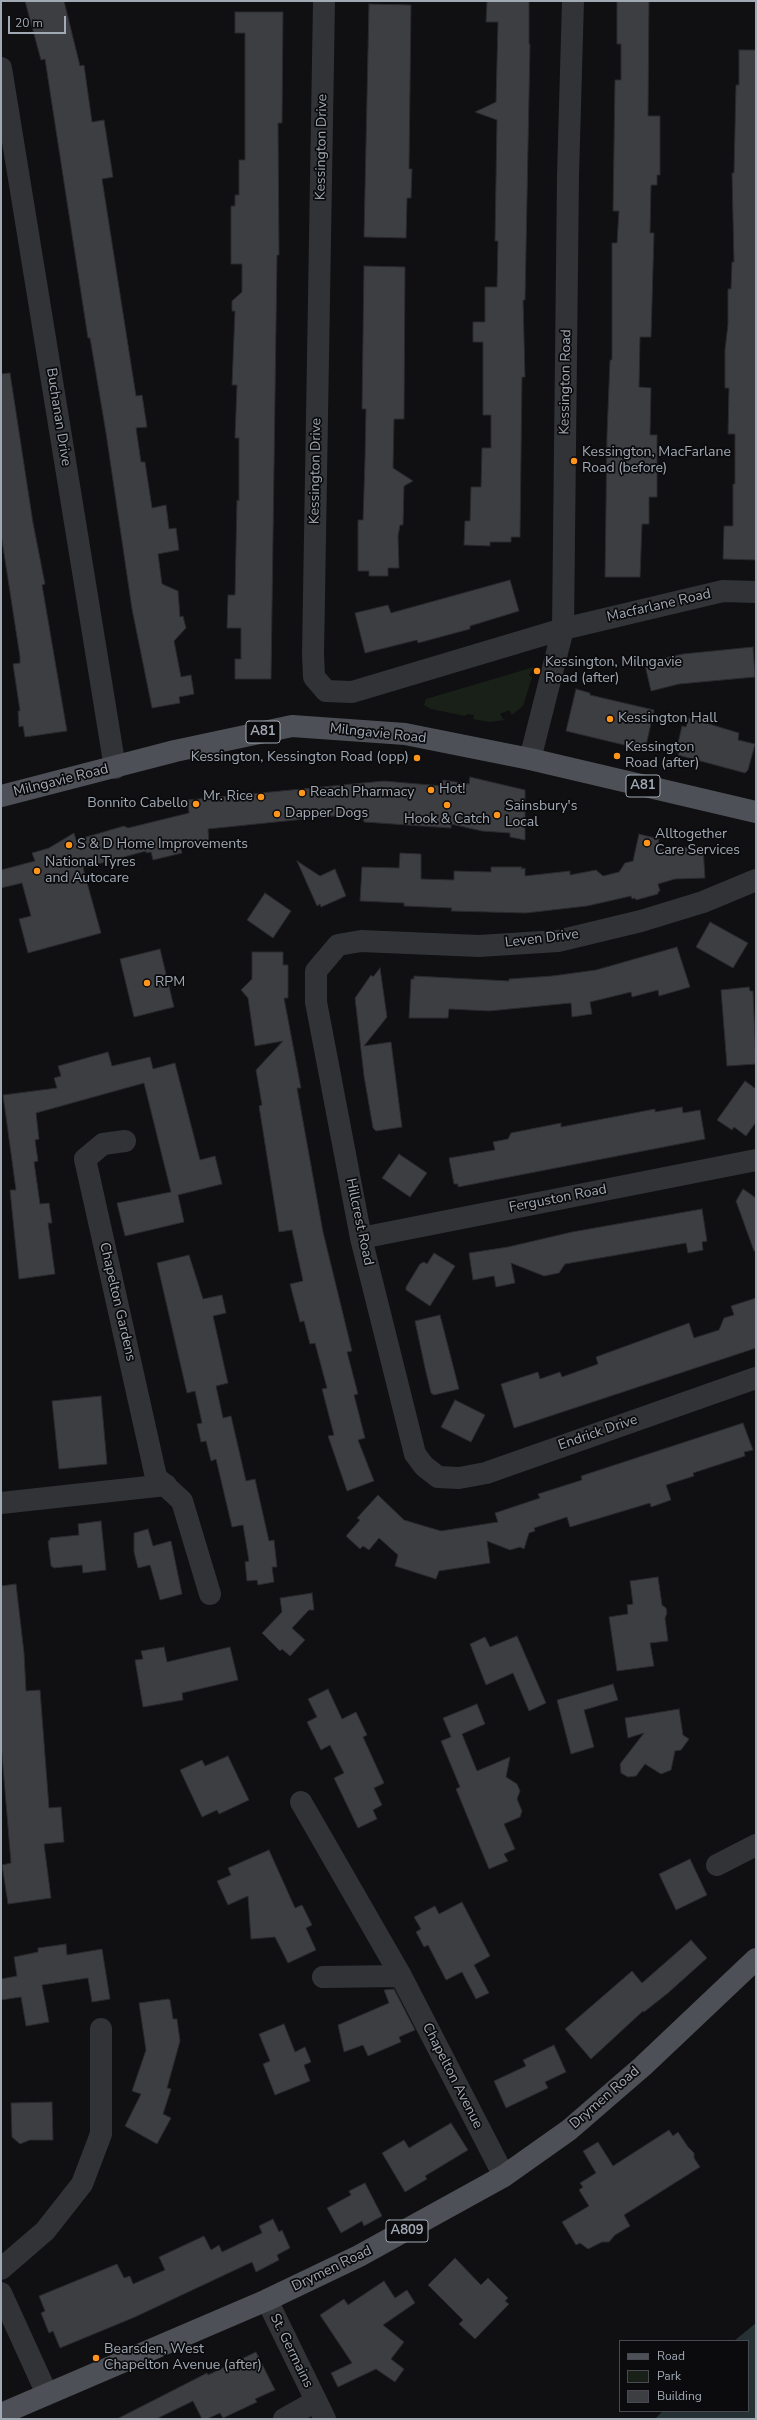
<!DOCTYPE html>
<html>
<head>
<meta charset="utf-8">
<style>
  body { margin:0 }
  #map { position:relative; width:757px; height:2420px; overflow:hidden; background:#101012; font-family:"Nunito Sans",sans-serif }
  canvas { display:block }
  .frame { position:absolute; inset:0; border:2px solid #a0a9b4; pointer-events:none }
  .legend { position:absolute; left:619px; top:2340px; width:130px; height:72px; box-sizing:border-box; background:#0b0b0d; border:1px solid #474a50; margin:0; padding:5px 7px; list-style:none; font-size:12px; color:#a0a9b4 }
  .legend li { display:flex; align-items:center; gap:8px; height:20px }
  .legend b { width:20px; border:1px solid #474a50 }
  .scale { position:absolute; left:8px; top:16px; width:58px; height:18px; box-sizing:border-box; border:2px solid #a0a9b4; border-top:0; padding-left:5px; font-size:12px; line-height:14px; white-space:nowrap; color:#a0a9b4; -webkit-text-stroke:3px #0b0b0d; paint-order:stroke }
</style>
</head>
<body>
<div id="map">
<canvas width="757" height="2420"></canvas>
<div class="frame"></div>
<ul class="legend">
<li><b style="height:5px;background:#4d5056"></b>Road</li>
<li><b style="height:11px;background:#182018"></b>Park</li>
<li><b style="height:11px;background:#3c3e42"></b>Building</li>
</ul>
<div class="scale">20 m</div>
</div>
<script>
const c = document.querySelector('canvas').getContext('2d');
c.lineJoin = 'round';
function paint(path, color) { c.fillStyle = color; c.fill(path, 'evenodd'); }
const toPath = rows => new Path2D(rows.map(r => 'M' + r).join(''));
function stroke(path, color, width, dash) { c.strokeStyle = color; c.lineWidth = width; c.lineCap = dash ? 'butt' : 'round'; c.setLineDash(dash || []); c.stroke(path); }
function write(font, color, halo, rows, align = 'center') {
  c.font = font + ' "Nunito Sans",sans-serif'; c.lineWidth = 3.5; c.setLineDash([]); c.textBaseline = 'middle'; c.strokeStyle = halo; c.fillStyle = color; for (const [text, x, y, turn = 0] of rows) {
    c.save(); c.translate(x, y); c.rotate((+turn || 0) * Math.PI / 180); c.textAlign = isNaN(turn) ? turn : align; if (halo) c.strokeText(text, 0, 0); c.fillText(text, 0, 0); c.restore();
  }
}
paint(toPath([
  [534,667,534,671,531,671,529,676,532,677,523,706,512,715,509,710,500,714,504,720,490,722,473,719,474,715,467,714,465,716,431,709,424,705,426,699]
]), '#182018');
paint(toPath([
  [756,2323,756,2419,655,2419,663,2411,748,2411,748,2341,734,2341]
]), '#263136');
const building = toPath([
  [25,1,64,1,80,66,84,65,92,122,104,120,113,177,102,179,136,396,142,395,147,427,136,428,141,462,145,462,152,508,166,505,169,529,176,528,179,550,158,554,162,584,178,591,180,617,183,616,186,628,174,641,181,677,191,675,194,694,179,697,180,703,152,708,132,609,106,433,90,338,88,338,45,59,41,60,25,1],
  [487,1,529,1,529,44,530,44,525,300,523,300,525,377,522,377,520,537,511,537,511,542,490,542,490,546,464,545,465,521,470,521,471,487,481,487,482,448,491,448,491,415,483,415,483,342,473,342,473,322,485,322,485,287,497,287,498,241,495,241,497,120,475,112,496,102,498,22,486,22,487,1],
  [617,1,649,1,648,116,660,116,660,175,657,175,657,185,651,185,650,233,654,233,651,337,640,337,639,387,651,388,650,435,657,435,657,497,649,497,649,524,642,524,640,577,605,577,607,435,610,360,612,360,612,243,617,243,619,211,613,211,615,80,621,80,621,44,617,44,617,1],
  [369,4,411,5,409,169,412,169,411,198,407,198,406,238,364,237,369,4],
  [235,12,283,12,282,123,278,123,279,255,277,255,271,679,235,679,235,659,241,659,241,628,227,628,228,595,235,595,237,500,239,501,239,438,235,438,237,385,232,385,235,311,232,311,232,301,242,292,242,264,231,264,231,206,235,206,235,195,239,195,239,160,245,160,245,33,235,33,235,12],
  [739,50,756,50,756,560,723,559,724,526,733,526,733,484,735,484,735,434,728,434,729,388,725,388,725,350,728,324,728,289,731,289,732,262,734,262,732,173,734,173,736,85,739,85,739,50],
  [364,266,405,267,404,419,394,419,393,468,413,481,404,486,403,525,400,525,398,536,399,568,388,568,388,576,369,576,369,571,358,571,358,520,363,520,365,460,366,409,362,409,364,266],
  [10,373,33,523,45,584,42,585,67,731,25,737,23,726,19,727,18,711,20,711,13,664,20,663,20,657,1,534,1,374,10,373],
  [510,580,519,611,470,626,470,629,418,643,417,640,365,653,355,613,388,605,391,613,510,580],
  [753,647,755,677,679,684,651,691,645,665,646,662,683,654,753,647],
  [576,689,590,693,590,695,654,710,645,750,566,731,576,689],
  [689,718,739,733,738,740,755,744,748,770,745,773,678,755,679,753,676,752,682,726,686,727,689,718],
  [470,777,525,790,525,840,510,837,510,833,482,831,451,824,451,828,364,822,363,813,208,829,209,843,180,846,182,853,153,860,151,852,146,853,146,851,83,868,101,933,28,953,19,919,31,916,22,883,1,888,1,870,35,861,32,853,49,848,74,833,76,840,124,826,128,828,189,813,188,800,384,781,442,786,443,780,469,784,470,777],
  [639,834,659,839,657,850,703,846,705,878,675,879,658,884,660,891,658,892,658,894,636,900,635,898,632,899,631,896,587,906,526,913,451,911,452,908,404,906,404,903,360,901,362,867,399,868,400,853,421,854,421,879,454,880,454,871,491,872,491,867,522,867,521,869,525,868,525,876,570,871,570,875,596,870,603,876,619,872,625,863,633,861,639,834],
  [297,861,320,876,335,869,346,896,321,907,320,904,317,906,297,861],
  [265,893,291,911,273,938,247,920,265,893],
  [710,922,748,943,733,968,696,947,710,922],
  [677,947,690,987,659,996,658,990,632,997,631,992,590,1002,592,1014,572,1017,571,1003,489,1011,449,1009,448,1018,409,1018,411,979,414,979,414,976,509,981,509,979,552,976,596,970,677,947],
  [160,949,174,1007,134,1017,120,959,160,949],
  [252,952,283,952,283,965,288,965,288,998,284,998,301,1088,297,1088,323,1232,352,1351,347,1352,358,1394,354,1395,365,1438,358,1440,374,1481,347,1491,328,1436,334,1435,322,1389,327,1388,315,1343,310,1344,304,1321,300,1322,290,1284,303,1281,292,1230,279,1232,259,1106,262,1105,256,1070,283,1041,255,1046,248,998,241,990,252,979,252,952],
  [380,968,387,1017,364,1046,391,1042,402,1127,376,1131,373,1128,364,1076,355,998,371,975,373,977,380,968],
  [749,987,750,991,753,991,756,1064,727,1066,721,990,749,987],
  [108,1052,112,1066,150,1057,153,1069,175,1063,200,1160,215,1156,222,1184,178,1195,184,1222,125,1236,117,1203,171,1192,144,1083,36,1113,39,1139,35,1140,38,1161,34,1162,40,1204,49,1203,52,1223,48,1223,55,1274,19,1279,10,1190,16,1190,3,1095,57,1088,54,1078,61,1076,58,1066,108,1052],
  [745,1081,756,1089,756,1122,746,1136,734,1127,732,1130,717,1120,745,1081],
  [682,1107,683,1113,700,1110,705,1139,458,1187,458,1184,454,1184,449,1158,495,1150,493,1142,508,1139,511,1133,561,1123,561,1127,655,1109,655,1112,682,1107],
  [399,1154,427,1173,410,1197,382,1178,399,1154],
  [743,1189,756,1198,756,1251,754,1251,736,1201,743,1189],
  [702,1209,707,1241,702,1242,703,1250,688,1253,686,1243,565,1264,559,1273,544,1276,511,1263,515,1283,496,1287,494,1276,473,1280,469,1253,508,1247,572,1232,702,1209],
  [434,1253,455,1266,430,1306,406,1290,406,1287,420,1264,424,1262,427,1264,434,1253],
  [189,1255,203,1299,222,1295,226,1313,213,1316,228,1383,216,1386,223,1418,231,1416,246,1481,255,1479,269,1541,274,1540,277,1567,272,1567,274,1582,258,1585,257,1580,247,1581,245,1562,249,1561,243,1525,232,1527,216,1459,211,1461,206,1441,201,1442,197,1424,202,1423,195,1391,187,1393,157,1263,189,1255],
  [756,1298,756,1348,514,1428,501,1384,538,1372,540,1379,560,1372,562,1377,598,1364,596,1357,689,1323,694,1338,719,1330,724,1318,734,1315,731,1306,756,1298],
  [440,1315,459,1389,434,1395,431,1393,425,1368,415,1321,440,1315],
  [101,1396,107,1464,59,1469,52,1401,101,1396],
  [455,1400,485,1415,471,1442,441,1427,455,1400],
  [743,1423,753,1450,744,1452,745,1456,693,1473,694,1476,666,1485,671,1500,651,1507,650,1503,570,1527,567,1517,534,1528,535,1531,529,1533,524,1549,520,1547,510,1550,487,1541,490,1563,439,1571,436,1579,395,1566,398,1555,379,1538,369,1550,363,1546,360,1549,346,1536,360,1520,357,1518,378,1495,404,1520,441,1531,498,1522,495,1513,540,1498,538,1494,582,1480,581,1476,743,1423],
  [101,1521,106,1570,83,1573,82,1565,54,1568,51,1566,48,1541,50,1540,50,1538,79,1535,78,1524,101,1521],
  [148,1529,153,1546,171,1541,182,1594,160,1600,150,1565,138,1568,134,1552,134,1533,148,1529],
  [658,1577,662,1605,666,1608,667,1613,665,1618,668,1641,650,1643,654,1666,617,1671,609,1617,628,1614,627,1605,633,1604,630,1581,658,1577],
  [16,1584,24,1653,26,1691,40,1690,49,1808,61,1807,64,1842,44,1844,51,1898,8,1904,2,1865,11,1863,1,1743,1,1586,16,1584],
  [312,1593,314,1610,309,1610,292,1628,305,1640,290,1656,282,1649,280,1651,262,1633,282,1612,280,1598,312,1593],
  [517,1636,546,1703,529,1711,513,1673,486,1685,470,1644,485,1637,490,1647,517,1636],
  [164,1647,167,1662,230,1647,238,1680,182,1693,183,1700,143,1707,135,1660,143,1659,141,1651,164,1647],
  [613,1684,618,1700,584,1710,594,1747,571,1754,557,1700,613,1684],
  [328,1689,342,1719,356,1712,367,1735,363,1737,384,1783,374,1788,382,1805,373,1810,377,1819,358,1828,334,1778,344,1773,330,1745,321,1750,307,1722,317,1717,308,1699,328,1689],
  [477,1704,485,1724,462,1734,477,1771,510,1757,506,1777,517,1784,520,1791,517,1799,522,1811,520,1817,504,1824,515,1849,504,1854,508,1861,489,1869,456,1789,460,1787,441,1741,451,1737,443,1718,477,1704],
  [679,1709,683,1735,689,1739,681,1750,675,1751,671,1770,661,1774,645,1764,636,1776,628,1777,621,1773,620,1764,644,1733,628,1738,625,1718,679,1709],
  [228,1756,249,1800,219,1814,217,1810,202,1817,180,1770,202,1760,205,1766,228,1756],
  [269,1850,295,1908,302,1905,312,1925,306,1928,316,1950,288,1963,275,1937,251,1939,248,1896,228,1905,217,1881,231,1875,228,1868,269,1850],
  [690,1859,707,1895,676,1910,659,1874,690,1859],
  [462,1902,490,1956,474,1965,489,1993,476,1999,462,1972,446,1980,428,1945,424,1947,416,1932,421,1929,414,1917,435,1906,439,1914,462,1902],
  [691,1940,707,1958,668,1993,644,2012,643,2011,591,2059,565,2029,632,1971,642,1983,691,1940],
  [66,1944,67,1955,102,1949,110,1999,92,2002,88,1978,42,1985,49,2022,26,2026,21,1997,1,2000,1,1979,17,1976,14,1957,38,1952,38,1948,66,1944],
  [394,1989,415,2030,399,2037,401,2042,368,2056,363,2045,344,2052,338,2025,389,2003,384,1990,394,1989],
  [168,1999,170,2000,173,2019,177,2019,180,2041,167,2088,171,2089,163,2114,171,2118,157,2144,125,2126,141,2094,132,2091,146,2050,139,2003,168,1999],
  [284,2024,295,2052,305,2047,311,2062,304,2065,310,2081,275,2095,263,2064,270,2061,259,2034,284,2024],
  [554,2045,566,2072,545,2082,548,2088,506,2108,494,2081,526,2066,523,2060,554,2045],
  [52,2102,53,2140,30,2140,20,2144,12,2137,11,2103,52,2102],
  [451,2123,468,2150,425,2176,427,2179,405,2192,382,2153,404,2140,409,2148,451,2123],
  [669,2130,673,2136,678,2132,688,2147,694,2153,694,2158,700,2167,624,2215,630,2226,615,2235,609,2242,602,2242,588,2249,580,2243,576,2245,562,2222,589,2206,579,2190,583,2187,580,2183,596,2173,583,2151,598,2142,613,2166,669,2130],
  [365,2183,382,2216,364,2226,362,2221,341,2233,327,2208,351,2195,349,2191,365,2183],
  [273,2219,279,2232,282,2230,290,2248,277,2255,279,2260,256,2272,252,2262,135,2317,60,2348,53,2331,49,2333,41,2313,45,2311,39,2296,117,2264,124,2278,130,2276,133,2284,165,2270,159,2257,204,2236,211,2250,219,2245,222,2252,262,2233,259,2226,273,2219],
  [455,2258,481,2285,488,2278,508,2298,505,2301,509,2304,475,2339,459,2324,463,2320,428,2285,455,2258],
  [384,2281,395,2298,407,2290,415,2303,383,2325,404,2342,391,2359,404,2369,395,2382,376,2369,338,2387,331,2373,352,2363,320,2315,344,2299,348,2305,384,2281],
  [256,2352,275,2390,255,2399,257,2402,223,2418,220,2413,207,2419,202,2419,193,2401,156,2419,117,2419,207,2373,208,2375,256,2352]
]);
paint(building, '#3c3e42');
stroke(building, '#2a2a2e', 1);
stroke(toPath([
  [324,1,313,654,314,677,326,691,352,692,563,629,723,591,756,592],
  [1,68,115,768],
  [530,759,563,629,568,176,573,1],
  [756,880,703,902,641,921,558,941,479,946,361,941,338,945,316,971,316,1002,361,1238,415,1454,424,1466,438,1477,459,1478,486,1473,756,1378],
  [125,1141,103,1144,85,1159,156,1477,182,1501,210,1594],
  [361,1238,756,1160],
  [1,1503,166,1485],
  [301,1802,401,1976,504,2176],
  [717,1865,756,1845],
  [323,1977,401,1976],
  [1,2269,45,2231,82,2184,101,2134,101,2029],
  [1,2293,47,2394],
  [267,2300,325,2419],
  [284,2419,316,2401]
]), '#313337', 22);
stroke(toPath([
  [1,796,175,751,292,726,405,734,530,759,756,812],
  [1,2414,267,2300,359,2256,504,2176,569,2130,643,2066,756,1959]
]), '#4d5056', 22);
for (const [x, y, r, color] of [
  [574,461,4,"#ff951b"],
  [537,671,4,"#ff951b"],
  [610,719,4,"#ff951b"],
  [617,756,4,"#ff951b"],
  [417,758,4,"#ff951b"],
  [431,790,4,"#ff951b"],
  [302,793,4,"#ff951b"],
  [261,797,4,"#ff951b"],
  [196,804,4,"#ff951b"],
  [447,805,4,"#ff951b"],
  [277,814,4,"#ff951b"],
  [497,815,4,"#ff951b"],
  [647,843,4,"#ff951b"],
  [69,845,4,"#ff951b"],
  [37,871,4,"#ff951b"],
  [147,983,4,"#ff951b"],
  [96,2358,4,"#ff951b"]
]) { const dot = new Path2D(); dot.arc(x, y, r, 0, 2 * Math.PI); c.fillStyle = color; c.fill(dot); stroke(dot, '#0b0b0d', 1.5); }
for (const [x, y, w] of [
  [263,732,34],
  [643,786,34],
  [407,2231,42]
]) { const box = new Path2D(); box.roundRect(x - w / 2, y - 11, w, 22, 3); c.fillStyle = '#0b0b0d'; c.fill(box); stroke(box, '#a0a9b4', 1); }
write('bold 13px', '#a0a9b4', null, [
  ["A81",263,732],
  ["A81",643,786],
  ["A809",407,2231]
]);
write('14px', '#a0a9b4', '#0b0b0d', [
  ["Kessington Drive",322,147,-89],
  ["Kessington Road",566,382,-89],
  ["Buchanan Drive",58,417,81],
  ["Kessington Drive",316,471,-89],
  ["Macfarlane Road",659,606,-13],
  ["Milngavie Road",378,734,6],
  ["Milngavie Road",61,781,-14],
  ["Leven Drive",542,939,-7],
  ["Ferguston Road",558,1199,-11],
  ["Hillcrest Road",359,1222,78],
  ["Chapelton Gardens",117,1302,77],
  ["Endrick Drive",598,1433,-19],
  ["Chapelton Avenue",452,2076,63],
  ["Drymen Road",605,2098,-41],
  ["Drymen Road",332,2269,-26],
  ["St. Germains",291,2351,64]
]);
write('14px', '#a0a9b4', '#0b0b0d', [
  ["Kessington, MacFarlane",582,453],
  ["Road (before)",582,469],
  ["Kessington, Milngavie",545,663],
  ["Road (after)",545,679],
  ["Kessington Hall",618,719],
  ["Kessington",625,748],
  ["Road (after)",625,764],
  ["Kessington, Kessington Road (opp)",409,758,"right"],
  ["Hot!",439,790],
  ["Reach Pharmacy",310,793],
  ["Mr. Rice",253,797,"right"],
  ["Bonnito Cabello",188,804,"right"],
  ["Sainsbury's",505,807],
  ["Local",505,823],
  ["Dapper Dogs",285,814],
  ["Hook & Catch",447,820,"center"],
  ["Alltogether",655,835],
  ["Care Services",655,851],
  ["S & D Home Improvements",77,845],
  ["National Tyres",45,863],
  ["and Autocare",45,879],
  ["RPM",155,983],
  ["Bearsden, West",104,2350],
  ["Chapelton Avenue (after)",104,2366]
], 'left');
</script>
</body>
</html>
